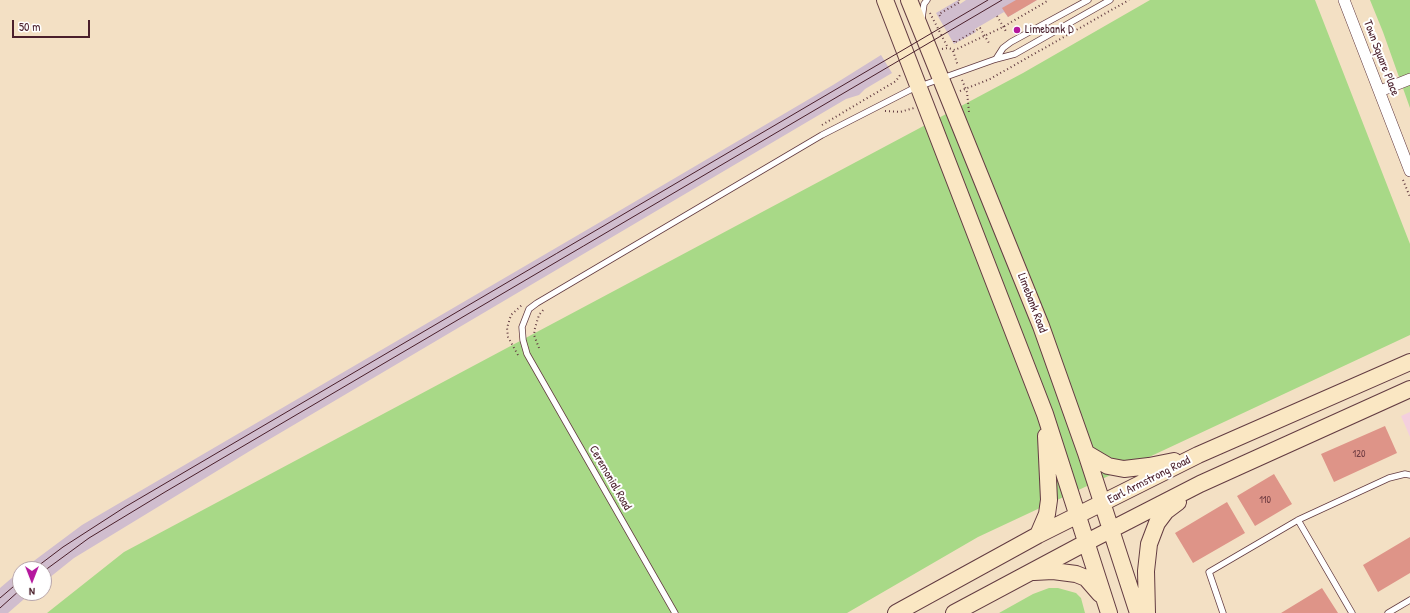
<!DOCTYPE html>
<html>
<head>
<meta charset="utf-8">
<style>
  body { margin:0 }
  #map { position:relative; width:1410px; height:613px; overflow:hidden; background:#f3e0c4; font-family:"Patrick Hand",sans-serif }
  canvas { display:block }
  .north { position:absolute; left:12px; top:561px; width:40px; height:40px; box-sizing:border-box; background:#fff; border:1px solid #b7a5aa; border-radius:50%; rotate:180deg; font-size:11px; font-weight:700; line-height:16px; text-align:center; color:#4a1f2b }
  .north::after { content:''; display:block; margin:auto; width:14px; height:18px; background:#b5179e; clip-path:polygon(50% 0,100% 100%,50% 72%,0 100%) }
  .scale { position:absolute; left:12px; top:20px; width:78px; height:18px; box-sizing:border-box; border:2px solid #4a1f2b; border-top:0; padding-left:5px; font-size:12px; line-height:14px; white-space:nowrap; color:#4a1f2b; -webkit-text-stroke:3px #fff; paint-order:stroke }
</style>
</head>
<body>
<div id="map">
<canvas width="1410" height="613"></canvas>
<div class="north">N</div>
<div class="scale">50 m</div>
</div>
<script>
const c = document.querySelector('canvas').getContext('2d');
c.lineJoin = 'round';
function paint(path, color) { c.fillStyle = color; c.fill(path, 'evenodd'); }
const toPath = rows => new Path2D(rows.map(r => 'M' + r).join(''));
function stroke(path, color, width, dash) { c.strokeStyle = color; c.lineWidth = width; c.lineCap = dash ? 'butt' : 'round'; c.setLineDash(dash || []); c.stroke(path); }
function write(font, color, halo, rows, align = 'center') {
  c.font = font + ' "Patrick Hand",sans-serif'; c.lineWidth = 4; c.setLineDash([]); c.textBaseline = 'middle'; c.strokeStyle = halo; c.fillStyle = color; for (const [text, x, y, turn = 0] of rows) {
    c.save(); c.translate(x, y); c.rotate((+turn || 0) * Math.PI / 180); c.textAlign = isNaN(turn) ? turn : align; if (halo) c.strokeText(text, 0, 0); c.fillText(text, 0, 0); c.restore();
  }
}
paint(toPath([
  [1410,412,1410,437,1401,416]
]), '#f4cfde');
paint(toPath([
  [958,0,960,4,966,0,1037,0,1008,17,1004,12,975,29,976,32,954,44,936,13],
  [881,55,892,73,865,89,859,95,846,99,258,446,74,558,44,582,44,569,23,569,82,525,602,221,833,85],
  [20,571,20,593,31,593,8,613,0,613,0,588]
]), '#d0bdce');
paint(toPath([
  [1150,0,1315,0,1410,244,1410,335,978,537,847,613,47,613,124,552,1023,73],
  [1370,0,1410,0,1410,108,1383,32],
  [1049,588,1058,588,1076,593,1081,598,1085,613,999,613,1033,594]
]), '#a8d987');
paint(toPath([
  [1016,0,1037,0,1008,17,1002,8],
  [1385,426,1397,453,1334,482,1321,454],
  [1274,474,1292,504,1255,526,1237,496],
  [1227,502,1245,533,1193,563,1175,533],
  [1410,537,1410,573,1378,592,1363,565],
  [1322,588,1338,613,1281,613]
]), '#de9488');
const service = toPath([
  [922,18,924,4,927,0],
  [996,59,1003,48,1011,42,1088,0],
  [675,613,527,354,523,340,522,327,529,309,537,303,822,135,912,89,996,59,1015,54,1110,0],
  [1223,613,1209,572,1298,520],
  [1352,613,1298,520,1389,478,1405,474,1410,475],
  [1388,613,1410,600]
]);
const minor = toPath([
  [1344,0,1410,171],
  [1380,91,1410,79]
]);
const secondary = toPath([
  [885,0,1045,414,1109,613],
  [909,0,1041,326,1086,453,1138,613],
  [1086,453,1108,466,1124,469,1149,466,1174,461],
  [1038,535,1047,514,1049,500,1046,436],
  [1034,572,1053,571,1076,574,1086,578,1100,594],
  [896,613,1038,535,1198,455,1410,362],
  [954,613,1087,542,1200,484,1410,389],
  [1147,613,1146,571,1149,544,1157,523,1166,511,1178,502]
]);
stroke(service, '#633c42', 7);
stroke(minor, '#633c42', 12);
stroke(secondary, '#633c42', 18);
stroke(toPath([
  [930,13,948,48],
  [940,16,939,14,960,2,959,0],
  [997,16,1007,33],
  [954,41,954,43,980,28,989,43],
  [942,49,948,48,955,50,1003,27,1049,0],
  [953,51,958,66],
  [962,80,967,92,969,112],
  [960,91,990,79,1129,0],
  [885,111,900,112,914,108],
  [822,125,896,81,900,75],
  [1403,180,1410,197],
  [539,348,534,335,535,328,539,315,544,309],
  [518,355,508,337,507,328,511,315,523,304]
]), '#633c42', 2, [1, 3]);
stroke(service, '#fff', 5.5);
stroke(minor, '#fff', 11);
stroke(secondary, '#fae7c3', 16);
stroke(toPath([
  [34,569,63,547,125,507,988,0],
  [44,571,89,538,165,492,1002,0],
  [0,598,20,581],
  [0,608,20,590]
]), '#4a1f2b', 1);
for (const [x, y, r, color] of [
  [1017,30,4,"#b5179e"]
]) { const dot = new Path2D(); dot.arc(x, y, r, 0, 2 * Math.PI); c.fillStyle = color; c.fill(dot); stroke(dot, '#fff', 1.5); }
write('10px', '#6f3c42', null, [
  ["120",1359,454],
  ["110",1265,500]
]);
write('12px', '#4a1f2b', '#fff', [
  ["Limebank D",1025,30]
], 'left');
write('12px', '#4a1f2b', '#fff', [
  ["Town Square Place",1381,58,69],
  ["Limebank Road",1032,303,69],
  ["Ceremonial Road",610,478,60],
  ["Earl Armstrong Road",1149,480,-27]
]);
</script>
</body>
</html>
